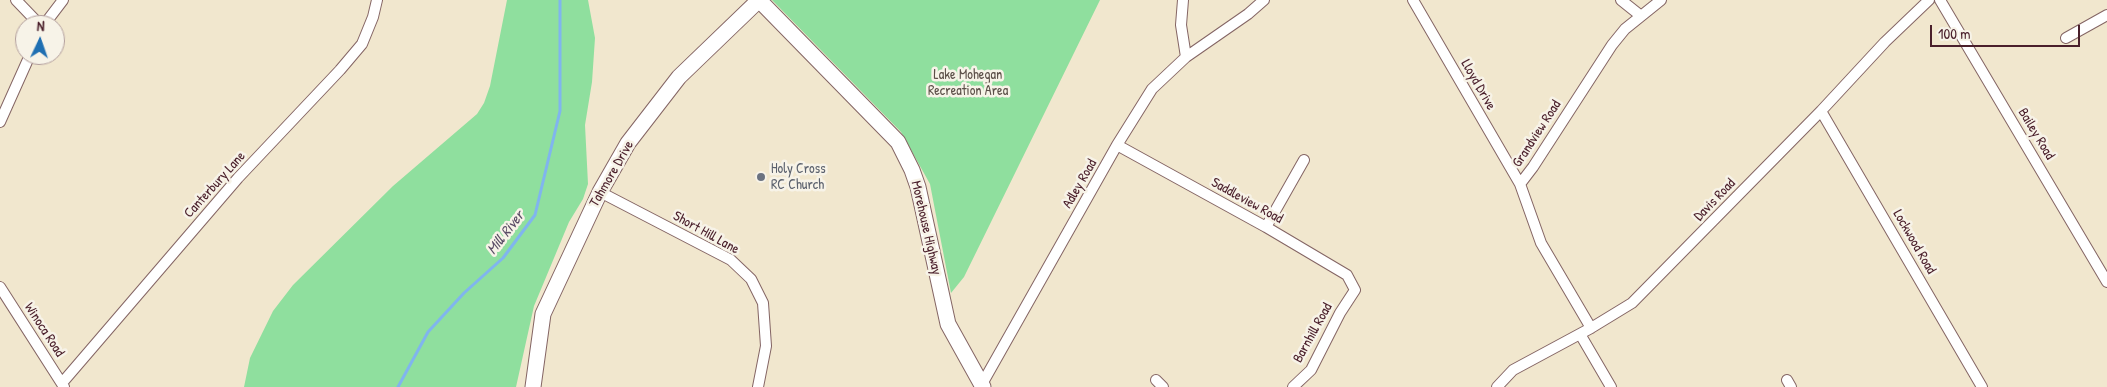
<!DOCTYPE html>
<html>
<head>
<meta charset="utf-8">
<style>
  body { margin:0 }
  #map { position:relative; width:2107px; height:387px; overflow:hidden; background:#f1e7ce; font-family:"Patrick Hand",sans-serif }
  canvas { display:block }
  .north { position:absolute; left:15px; top:15px; width:50px; height:50px; box-sizing:border-box; background:#f7f3e8; border:1px solid #b29e9c; border-radius:50%; rotate:3deg; font-size:14px; font-weight:700; line-height:20px; text-align:center; color:#4a1f2b }
  .north::after { content:''; display:block; margin:auto; width:18px; height:22px; background:#1f6fb2; clip-path:polygon(50% 0,100% 100%,50% 72%,0 100%) }
  .scale { position:absolute; left:1930px; top:25px; width:150px; height:22px; box-sizing:border-box; border:2px solid #4a1f2b; border-top:0; padding-left:6px; font-size:15px; line-height:18px; white-space:nowrap; color:#4a1f2b; -webkit-text-stroke:4px #f7f3e8; paint-order:stroke }
</style>
</head>
<body>
<div id="map">
<canvas width="2107" height="387"></canvas>
<div class="north">N</div>
<div class="scale">100 m</div>
</div>
<script>
const c = document.querySelector('canvas').getContext('2d');
c.lineJoin = 'round';
function paint(path, color) { c.fillStyle = color; c.fill(path, 'evenodd'); }
const toPath = rows => new Path2D(rows.map(r => 'M' + r).join(''));
function stroke(path, color, width, dash) { c.strokeStyle = color; c.lineWidth = width; c.lineCap = dash ? 'butt' : 'round'; c.setLineDash(dash || []); c.stroke(path); }
function write(font, color, halo, rows, align = 'center') {
  c.font = font + ' "Patrick Hand",sans-serif'; c.lineWidth = 5; c.setLineDash([]); c.textBaseline = 'middle'; c.strokeStyle = halo; c.fillStyle = color; for (const [text, x, y, turn = 0] of rows) {
    c.save(); c.translate(x, y); c.rotate((+turn || 0) * Math.PI / 180); c.textAlign = isNaN(turn) ? turn : align; if (halo) c.strokeText(text, 0, 0); c.fillText(text, 0, 0); c.restore();
  }
}
paint(toPath([
  [507,0,588,0,595,38,592,82,585,125,588,184,583,199,569,222,534,306,516,387,244,387,250,358,273,311,293,285,393,186,477,114,484,103,490,86],
  [772,0,1100,0,964,277,951,293,930,184,901,132]
]), '#8fdf9e');
stroke(toPath([
  [398,387,428,332,464,293,503,258,535,215,560,111,560,0]
]), '#80b5ee', 3);
const street = toPath([
  [16,0,40,25],
  [1413,0,1520,184,1541,243,1591,328],
  [1621,0,1641,16],
  [1940,0,2107,282],
  [44,25,63,0],
  [2066,38,2107,15],
  [1186,57,1248,14,1264,0],
  [1821,111,1982,387],
  [0,122,30,55],
  [1117,145,1266,227,1347,275,1355,290,1340,313,1311,370,1293,387],
  [1520,184,1533,167,1612,45,1625,29,1661,0],
  [600,192,731,260,751,279,763,303,766,346,758,387],
  [1266,227,1304,160],
  [0,287,64,387],
  [1580,334,1611,387],
  [1156,380,1163,387],
  [1787,380,1791,387],
  [62,383,238,178,340,70,362,44,373,17,377,0],
  [982,384,1117,145,1152,89,1186,57,1181,25,1183,0],
  [1497,387,1513,370,1591,328,1632,303,1821,111,1885,42,1929,0]
]);
const secondary = toPath([
  [759,0,898,142,912,170,918,187,948,324,983,387],
  [533,387,543,314,600,192,628,143,679,77,759,0]
]);
stroke(street, '#846564', 12);
stroke(secondary, '#846564', 17);
stroke(street, '#fff', 10);
stroke(secondary, '#fff', 15);
for (const [x, y, r, color] of [
  [761,177,5,"#6b7280"]
]) { const dot = new Path2D(); dot.arc(x, y, r, 0, 2 * Math.PI); c.fillStyle = color; c.fill(dot); stroke(dot, '#f7f3e8', 2); }
write('14px', '#5b4f48', '#f7f3e8', [
  ["Lake Mohegan",968,75],
  ["Recreation Area",968,91]
]);
write('14px', '#4a1f2b', '#f7f3e8', [
  ["Lloyd Drive",1478,85,60],
  ["Grandview Road",1537,134,-57],
  ["Bailey Road",2036,134,59],
  ["Tahmore Drive",612,174,-60],
  ["Adley Road",1080,184,-60],
  ["Canterbury Lane",215,185,-48],
  ["Davis Road",1715,200,-46],
  ["Saddleview Road",1247,201,29],
  ["Morehouse Highway",926,228,77],
  ["Short Hill Lane",706,233,29],
  ["Lockwood Road",1914,242,60],
  ["Winoca Road",44,330,57],
  ["Barnhill Road",1313,333,-61]
]);
write('14px', '#5b616d', '#f7f3e8', [
  ["Holy Cross",771,169],
  ["RC Church",771,185]
], 'left');
write('italic 15px', '#5a4c66', '#f7f3e8', [
  ["Mill River",506,233,-52]
]);
</script>
</body>
</html>
